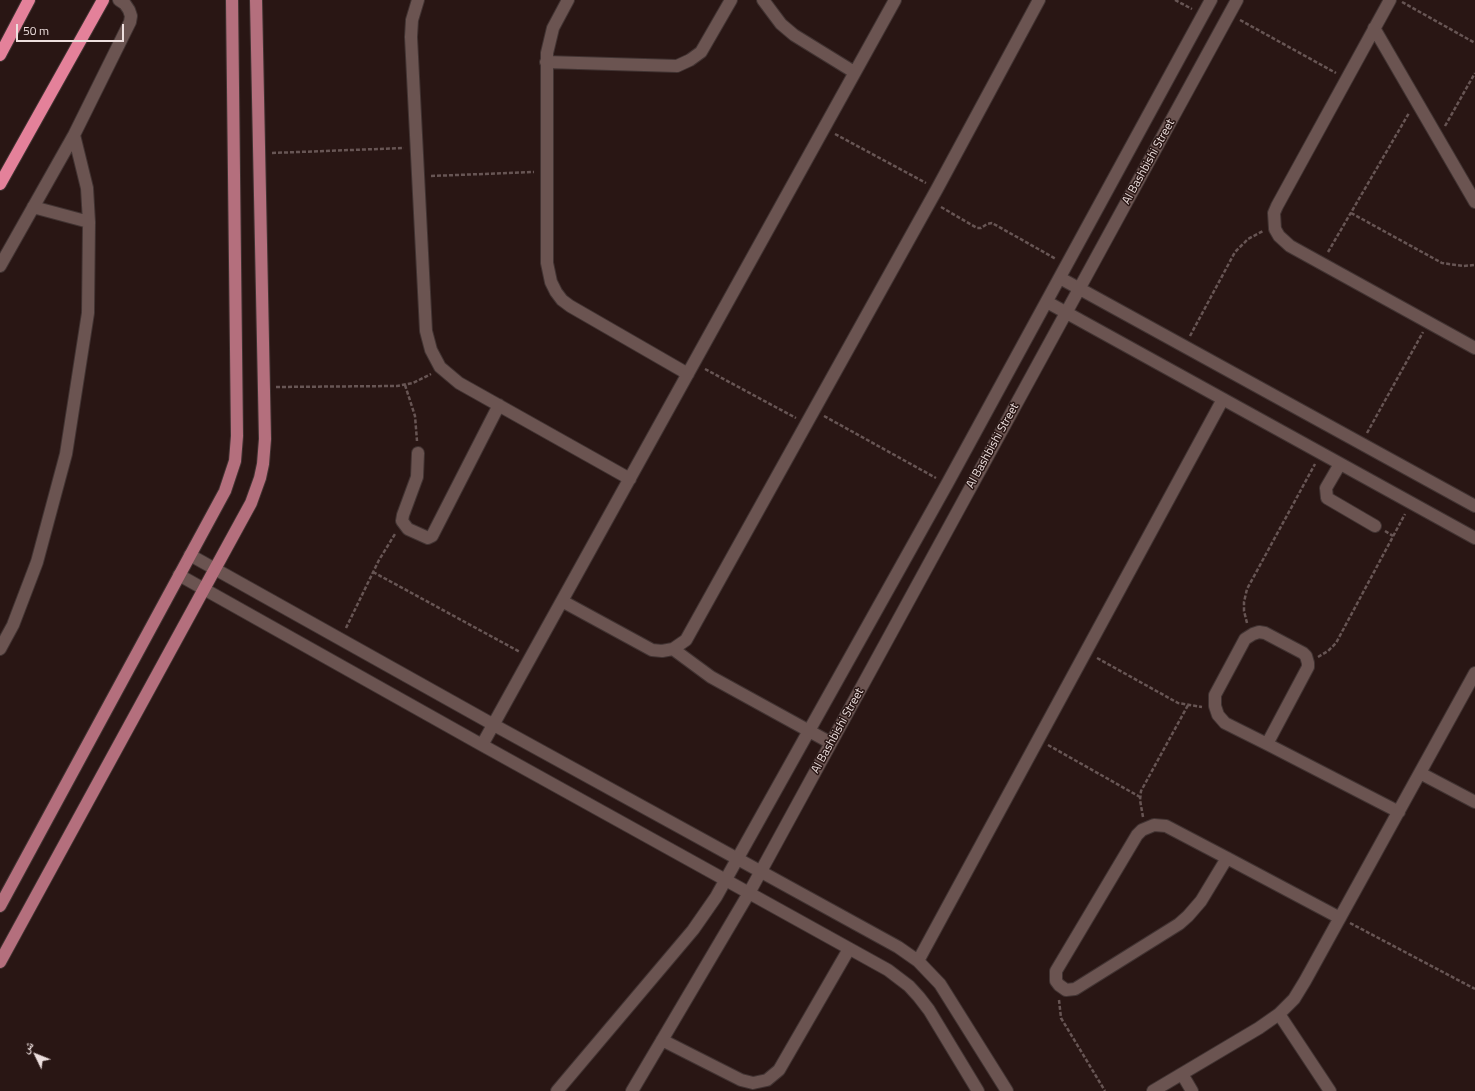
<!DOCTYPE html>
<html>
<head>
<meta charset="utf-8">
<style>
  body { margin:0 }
  #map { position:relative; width:1475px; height:1091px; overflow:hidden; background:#291614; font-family:"Titillium Web","Noto Naskh Arabic",sans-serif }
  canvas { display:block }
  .north { position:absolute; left:16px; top:1035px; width:40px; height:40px; -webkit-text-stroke:3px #291614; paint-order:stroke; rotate:313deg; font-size:11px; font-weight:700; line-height:16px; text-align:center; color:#eddfde }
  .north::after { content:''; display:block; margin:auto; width:14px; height:18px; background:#eddfde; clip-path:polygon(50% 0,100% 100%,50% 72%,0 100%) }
  .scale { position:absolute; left:16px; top:24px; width:108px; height:18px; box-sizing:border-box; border:2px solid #eddfde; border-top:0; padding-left:5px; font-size:12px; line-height:14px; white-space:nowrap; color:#eddfde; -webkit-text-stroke:3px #291614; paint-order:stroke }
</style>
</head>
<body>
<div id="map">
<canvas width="1475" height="1091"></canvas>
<div class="north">ش</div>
<div class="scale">50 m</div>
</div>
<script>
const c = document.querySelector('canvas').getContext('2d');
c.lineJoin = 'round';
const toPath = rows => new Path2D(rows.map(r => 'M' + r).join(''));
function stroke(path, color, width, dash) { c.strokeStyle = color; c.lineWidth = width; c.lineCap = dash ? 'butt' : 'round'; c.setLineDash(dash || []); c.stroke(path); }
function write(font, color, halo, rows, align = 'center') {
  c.font = font + ' "Titillium Web",sans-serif'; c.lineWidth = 3; c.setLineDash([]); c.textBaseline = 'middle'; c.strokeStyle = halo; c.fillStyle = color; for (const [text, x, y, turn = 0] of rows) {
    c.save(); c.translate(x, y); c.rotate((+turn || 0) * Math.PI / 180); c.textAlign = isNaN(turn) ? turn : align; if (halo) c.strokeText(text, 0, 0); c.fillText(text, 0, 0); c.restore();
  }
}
const minor = toPath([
  [418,0,412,20,411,37,426,331,431,350,440,367,459,383,630,479],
  [568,0,553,28,547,53,547,263,551,282,556,292,562,300,570,306,688,374],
  [763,0,781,24,794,35,854,72],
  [1390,0,1277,206,1274,213,1275,229,1279,236,1290,246,1475,348],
  [1374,28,1475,202],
  [546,62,677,66,690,60,701,52,731,0],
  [33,207,89,222],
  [0,266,74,135,130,22,131,16,129,10,125,4,119,0],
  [1060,278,1475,506],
  [1047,302,1475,538],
  [418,453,417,477,403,515,402,521,408,529,428,538,432,536,499,405],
  [1340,464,1326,488,1327,498,1375,526],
  [190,555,494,725,898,947,918,961,940,984,1007,1091],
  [179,575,482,745,888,970,909,986,919,997,929,1010,978,1091],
  [562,601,652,650,662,651,673,649,686,640,937,189,1039,0],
  [0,649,13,625,37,562,66,454,88,313,89,222,87,188,74,135],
  [673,649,711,677,831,743],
  [1267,744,1308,667,1308,663,1306,656,1303,653,1265,633,1259,632,1253,634,1245,639,1215,695,1215,706,1218,715,1225,723,1267,744,1399,812],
  [482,745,895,0],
  [1420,773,1475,802],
  [1227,858,1201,901,1188,916,1179,924,1075,989,1066,990,1059,985,1056,981,1056,971,1137,835,1142,830,1154,825,1166,826,1227,858,1340,918],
  [918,961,1223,399],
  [1279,1014,1330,1091],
  [662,1040,741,1080,753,1083,767,1080,779,1070,849,949],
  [1182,1074,1192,1091],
  [557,1091,693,930,716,897,947,484,1211,0],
  [632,1091,749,893,1237,0],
  [1153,1091,1259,1028,1279,1014,1294,999,1305,981,1475,673]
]);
const major = toPath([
  [0,906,225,491,235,461,237,436,232,0],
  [0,962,251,503,260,478,263,464,265,439,256,0]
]);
const highway = toPath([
  [0,55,29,0],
  [0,184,103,0]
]);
stroke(minor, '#413332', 14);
stroke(major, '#413332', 14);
stroke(highway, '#413332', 14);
stroke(toPath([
  [1175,0,1192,9],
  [1402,2,1475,43],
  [1240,20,1336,73],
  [1445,126,1475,73],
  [835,134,926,183],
  [272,153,404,148],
  [431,176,534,172],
  [941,207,977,228,981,228,987,224,992,223,1056,259],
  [1351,213,1442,263,1463,266,1475,265],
  [1328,252,1409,113],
  [1190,336,1235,252,1248,239,1263,231],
  [705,369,796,418],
  [405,385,415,416,417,441],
  [276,387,397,386,413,383,431,374],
  [824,416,936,478],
  [1367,433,1423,332],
  [1385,531,1393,536],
  [373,572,520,652],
  [1247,623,1244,611,1244,602,1247,589,1315,464],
  [346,628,379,560,395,534],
  [1318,657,1328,651,1336,643,1405,514],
  [1097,658,1178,703,1202,707],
  [1048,745,1140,797],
  [1143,817,1140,800,1141,791,1188,705],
  [1350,923,1475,989],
  [1059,1000,1061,1018,1105,1091]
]), '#675554', 2.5, [4, 2]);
stroke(minor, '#6b5451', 12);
stroke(major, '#b46f7d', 12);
stroke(highway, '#e4819a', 12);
write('12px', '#eddfde', '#291614', [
  ["Al Bashbishi Street",1149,162,-61],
  ["Al Bashbishi Street",993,446,-61],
  ["Al Bashbishi Street",838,731,-61]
]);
</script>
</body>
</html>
